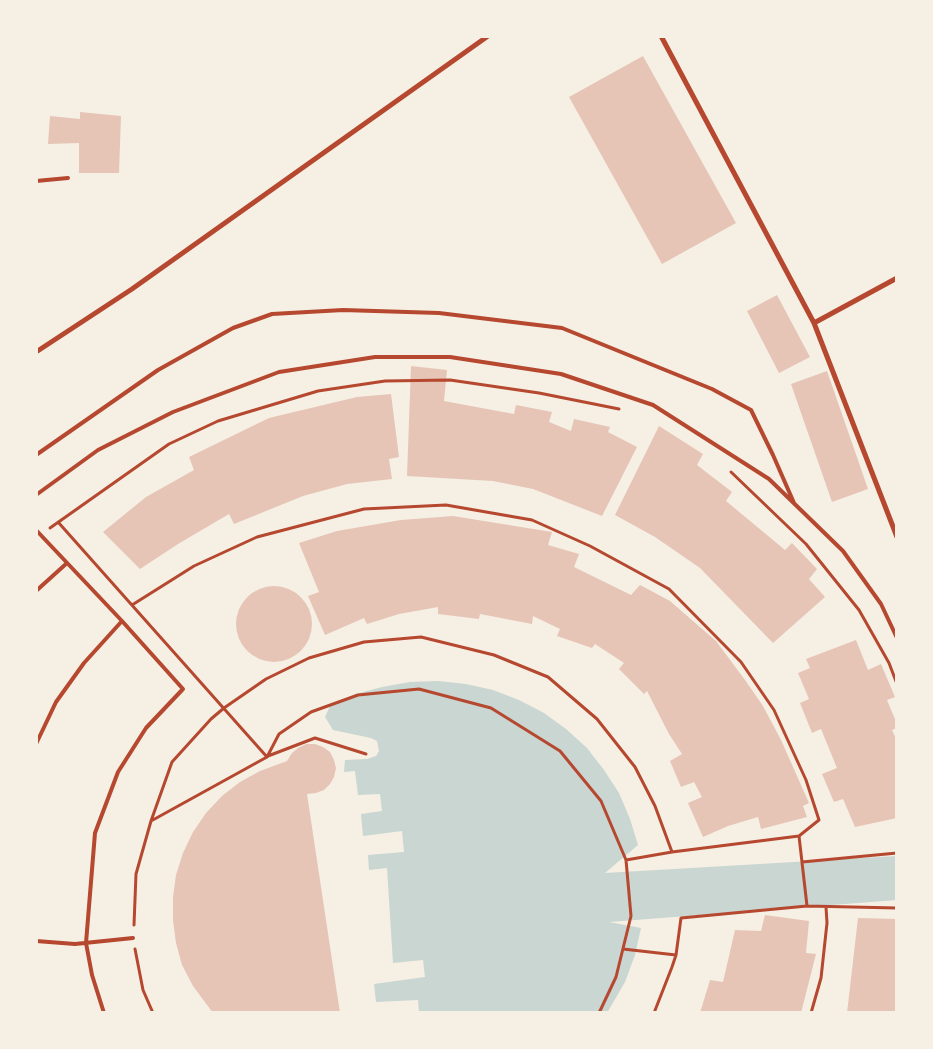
<!DOCTYPE html>
<html>
<head>
<meta charset="utf-8">
<style>
  body { margin:0 }
  #map { position:relative; width:933px; height:1049px; overflow:hidden; background:#f6efe4; font-family:"Nunito Sans",sans-serif }
  canvas { display:block }
  .frame { position:absolute; inset:0; border:38px solid #f6efe4; pointer-events:none }
</style>
</head>
<body>
<div id="map">
<canvas width="933" height="1049"></canvas>
<div class="frame"></div>
</div>
<script>
const c = document.querySelector('canvas').getContext('2d');
c.lineJoin = 'round';
function paint(path, color) { c.fillStyle = color; c.fill(path, 'evenodd'); }
const toPath = rows => new Path2D(rows.map(r => 'M' + r).join(''));
function stroke(path, color, width, dash) { c.strokeStyle = color; c.lineWidth = width; c.lineCap = dash ? 'butt' : 'round'; c.setLineDash(dash || []); c.stroke(path); }
paint(toPath([
  [438,681,466,684,493,690,519,700,544,713,566,729,587,748,604,770,619,793,630,819,638,845,605,873,897,856,897,900,609,922,641,928,635,955,625,982,607,1013,419,1013,418,1000,376,1002,374,984,425,977,423,960,393,963,387,868,369,870,368,855,404,852,402,831,363,836,361,814,382,811,380,794,358,795,355,771,344,772,345,760,367,759,376,756,379,751,377,741,371,738,333,730,325,717,330,706,356,694,382,687,410,682]
]), '#c9d6d2');
paint(toPath([
  [643,56,736,223,662,264,569,97],
  [80,112,121,116,119,173,79,173,79,143,48,144,50,116,80,119],
  [777,295,810,357,779,373,747,311],
  [411,366,447,370,444,401,514,414,516,405,552,412,549,422,571,431,574,419,610,427,608,432,637,447,602,516,533,489,493,481,407,476],
  [827,371,868,489,832,502,791,384],
  [391,394,399,457,389,459,392,479,347,484,303,496,234,524,229,514,178,544,140,569,103,532,146,497,194,470,189,457,269,418,357,397],
  [659,426,703,454,697,465,732,492,726,501,785,550,792,543,817,569,809,579,825,597,773,643,700,568,655,537,615,515],
  [453,516,552,532,548,545,579,554,574,567,631,595,640,585,670,601,716,641,745,680,763,706,781,740,809,803,803,806,807,817,761,829,758,817,728,826,703,837,688,803,702,797,694,782,681,787,670,761,682,754,669,734,647,691,644,694,619,669,624,663,595,644,592,648,557,636,560,629,533,616,532,624,480,614,479,619,438,614,438,607,399,614,367,624,364,618,325,635,308,596,319,592,299,543,337,531,401,520],
  '236 624a38 38 0 1 1 76 0a38 38 0 1 1-76 0Z',
  [856,640,868,670,881,664,895,697,887,700,897,724,897,728,892,730,897,741,897,818,855,827,843,799,834,802,822,774,837,768,821,729,812,733,800,703,809,699,798,673,810,668,806,659],
  [306,744,315,744,323,747,330,752,334,760,336,768,334,777,330,784,324,790,316,793,307,794,340,1013,213,1013,193,986,182,965,176,943,173,920,173,897,176,875,183,853,193,832,206,813,222,796,240,782,260,771,287,761,292,753,298,748],
  [765,915,809,921,806,953,816,954,801,1013,700,1013,710,980,723,982,735,930,761,931],
  [858,918,897,919,897,1013,847,1013]
]), '#e6c5b7');
stroke(toPath([
  [731,472,806,544,859,610,889,663,897,684],
  [58,522,267,757,151,821],
  [50,528,169,444,218,421,318,391,385,381,450,380,539,393,619,409],
  [132,605,194,566,257,537,364,509,446,505,532,520,590,546,669,589,741,662,774,710,806,780,819,820,799,836],
  [268,756,315,738,366,754],
  [267,757,279,734,311,712,358,695,419,689,491,708,560,751,601,801,626,860,631,916,616,977,599,1013],
  [672,852,799,836,807,906,681,918,676,955],
  [802,862,897,853],
  [807,906,897,908],
  [134,925,136,874,151,821,172,762,211,719,224,708,266,679,309,658,364,642,421,637,494,655,548,677,597,719,635,767,655,806,672,852,626,860],
  [135,949,143,990,153,1013],
  [623,949,676,955,672,967,654,1013],
  [811,1013,821,978,827,923,826,907]
]), '#b5482f', 3);
stroke(toPath([
  [36,181,68,178],
  [36,455,158,370,233,328,272,314,343,310,439,313,562,328,712,389,751,410,773,455,794,503],
  [36,495,98,450,173,412,279,372,375,357,450,357,561,374,653,405,769,479,843,551,881,604,897,638],
  [36,530,122,621,183,689,146,728,118,772,95,833,86,943,92,975,104,1013],
  [36,591,67,563],
  [36,744,56,702,84,663,122,621],
  [36,941,75,944,133,938]
]), '#b5482f', 4);
stroke(toPath([
  [661,36,814,323,897,537],
  [814,323,897,278],
  [36,352,132,289,488,36]
]), '#b5482f', 5);
</script>
</body>
</html>
